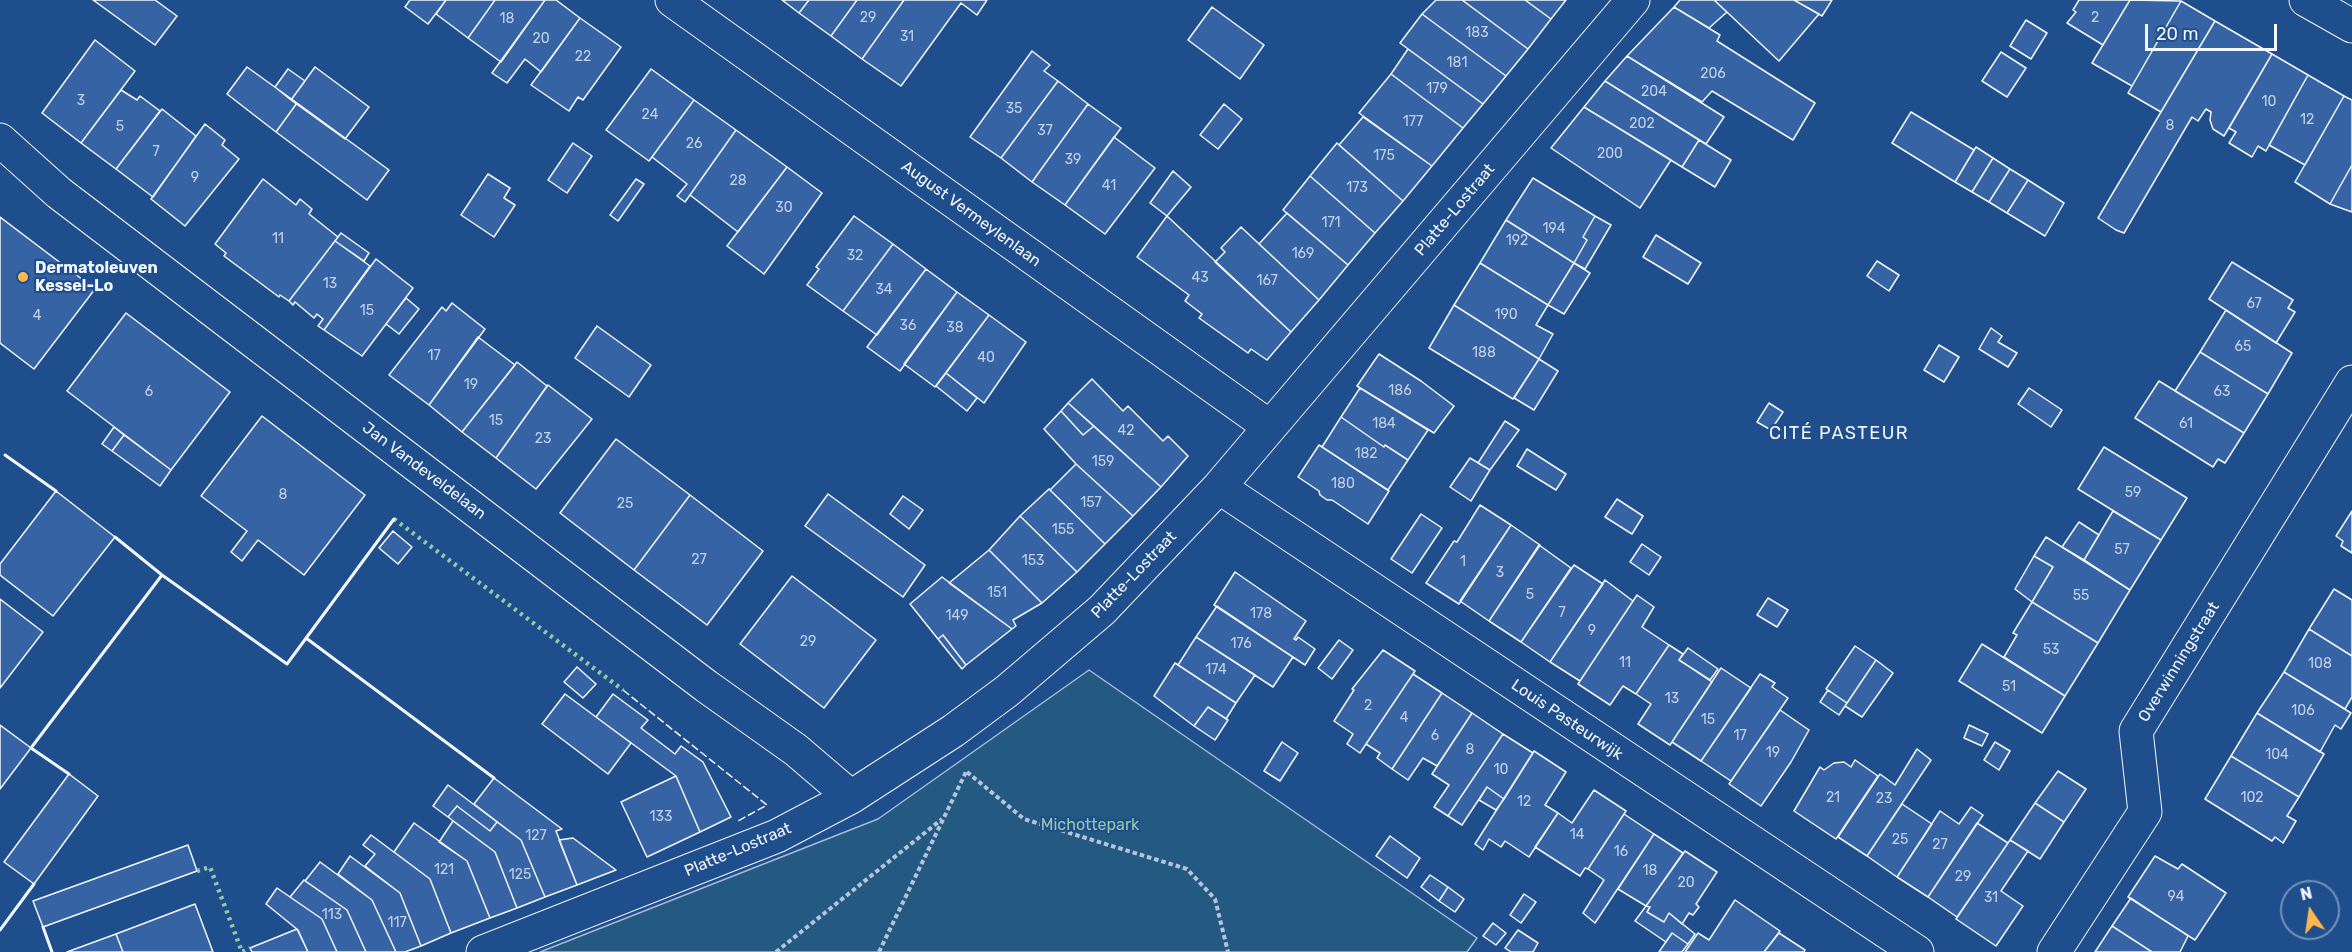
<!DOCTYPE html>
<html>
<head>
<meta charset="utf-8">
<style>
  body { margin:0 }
  #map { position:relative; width:2352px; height:952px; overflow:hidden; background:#1f4e8c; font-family:Rubik,sans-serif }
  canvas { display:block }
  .north { position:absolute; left:2280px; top:880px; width:60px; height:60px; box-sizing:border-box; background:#1f4e8c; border:2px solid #7391ba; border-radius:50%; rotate:347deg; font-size:16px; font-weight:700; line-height:24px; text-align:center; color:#f2f6ff }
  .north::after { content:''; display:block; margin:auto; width:21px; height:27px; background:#ffb74d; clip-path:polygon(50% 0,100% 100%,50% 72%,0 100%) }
  .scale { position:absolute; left:2145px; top:24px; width:132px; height:27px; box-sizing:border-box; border:3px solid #f2f6ff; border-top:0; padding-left:8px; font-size:18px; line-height:21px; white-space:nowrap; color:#f2f6ff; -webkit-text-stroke:4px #1f4e8c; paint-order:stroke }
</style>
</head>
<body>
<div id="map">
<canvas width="2352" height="952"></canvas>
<div class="north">N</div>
<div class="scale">20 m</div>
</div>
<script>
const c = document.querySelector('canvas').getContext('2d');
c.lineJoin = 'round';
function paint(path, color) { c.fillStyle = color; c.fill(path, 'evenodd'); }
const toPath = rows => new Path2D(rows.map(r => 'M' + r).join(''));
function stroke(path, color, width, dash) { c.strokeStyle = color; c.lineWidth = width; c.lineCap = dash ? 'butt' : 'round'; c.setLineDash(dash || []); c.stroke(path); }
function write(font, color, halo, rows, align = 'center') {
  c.font = font + ' Rubik,sans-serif'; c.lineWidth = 4.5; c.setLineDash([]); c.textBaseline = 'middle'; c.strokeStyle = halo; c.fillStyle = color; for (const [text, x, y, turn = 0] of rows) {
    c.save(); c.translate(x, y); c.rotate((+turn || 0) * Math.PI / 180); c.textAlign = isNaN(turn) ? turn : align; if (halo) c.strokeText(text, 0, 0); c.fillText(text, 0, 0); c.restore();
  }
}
const green = toPath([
  [1089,670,1477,938,1467,952,540,952,878,819,1089,670]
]);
paint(green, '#245a82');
stroke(green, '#a8bbd7', 1.5);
const building = toPath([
  [93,0,155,0,177,16,155,45,93,0],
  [410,0,446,0,428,24,405,7,410,0],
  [446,0,495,0,468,38,436,14,446,0],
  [495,0,545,0,501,62,468,38,495,0],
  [545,0,556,0,580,18,541,72,525,59,507,83,492,73,545,0],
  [782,0,809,0,799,13,782,0],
  [809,0,857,0,831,36,799,13,809,0],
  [857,0,904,0,862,59,831,36,857,0],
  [904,0,987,0,977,15,961,3,901,86,862,59,904,0],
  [1436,0,1462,0,1528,49,1506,76,1422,14,1436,0],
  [1462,0,1525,0,1551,19,1528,49,1462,0],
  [1525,0,1566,0,1551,19,1525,0],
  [1680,0,1714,0,1727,12,1709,28,1674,7,1680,0],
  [1714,0,1794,0,1819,14,1779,61,1714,0],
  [1794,0,1832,0,1822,16,1794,0],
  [2079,0,2130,0,2103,45,2067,23,2076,12,2073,10,2079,0],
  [2130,0,2181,1,2132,86,2092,63,2130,0],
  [2181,1,2215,21,2161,112,2128,93,2181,1],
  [1212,7,1264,45,1240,79,1188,40,1212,7],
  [1674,7,1720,35,1717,41,1815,103,1793,140,1712,91,1702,102,1627,56,1674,7],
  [1422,14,1506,76,1483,104,1400,43,1422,14],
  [580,18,621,47,583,100,578,97,569,111,531,85,580,18],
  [2026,20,2047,33,2031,59,2010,46,2026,20],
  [2215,21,2272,54,2224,136,2213,129,2210,120,2211,112,2206,109,2198,121,2192,117,2124,233,2116,230,2098,218,2215,21],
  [95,40,135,71,81,143,42,113,95,40],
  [1408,49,1483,104,1463,128,1391,74,1408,49],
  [1032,51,1050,65,1044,71,1058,81,1001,158,970,137,1032,51],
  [2001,52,2026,68,2007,97,1982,81,2001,52],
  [2272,54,2308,75,2266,151,2258,146,2252,157,2229,143,2236,132,2229,128,2272,54],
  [1627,56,1724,117,1706,144,1605,81,1627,56],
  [247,67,297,103,276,132,227,94,247,67],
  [315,67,369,107,345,139,291,100,315,67],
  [288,69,305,81,291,100,275,87,288,69],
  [651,69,694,100,649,161,606,130,651,69],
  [1391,74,1463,128,1432,166,1359,113,1391,74],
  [2308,75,2344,96,2305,165,2269,145,2308,75],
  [1058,81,1088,104,1032,182,1001,158,1058,81],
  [1605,81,1699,140,1682,167,1584,107,1605,81],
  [121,90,137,100,140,96,160,111,116,169,81,143,121,90],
  [2344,96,2352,100,2352,165,2330,204,2295,182,2344,96],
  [694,100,736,130,685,202,677,196,687,184,652,157,694,100],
  [297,103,389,170,367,200,276,132,297,103],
  [1088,104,1121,128,1065,205,1032,182,1088,104],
  [1224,104,1242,119,1218,149,1200,135,1224,104],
  [1584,107,1671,160,1640,208,1551,148,1584,107],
  [162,109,196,136,153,197,116,169,162,109],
  [1911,112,1974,150,1955,182,1892,143,1911,112],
  [1363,117,1432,166,1403,201,1339,145,1363,117],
  [205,124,225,140,222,145,239,159,185,226,151,199,205,124],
  [736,130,787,167,738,232,690,195,736,130],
  [1114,137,1155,168,1105,234,1065,205,1114,137],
  [1699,140,1731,160,1715,187,1682,167,1699,140],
  [573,143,592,156,567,193,548,180,573,143],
  [1337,143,1403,201,1375,233,1310,176,1337,143],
  [1976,147,1993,158,1972,192,1955,182,1976,147],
  [1993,158,2010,169,1989,202,1972,192,1993,158],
  [2352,165,2352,212,2330,204,2352,165],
  [787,167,822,193,764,274,727,246,787,167],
  [2010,169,2028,180,2007,213,1989,202,2010,169],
  [1173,171,1191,187,1167,216,1150,203,1173,171],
  [488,174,510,188,504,198,515,205,494,237,461,215,488,174],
  [1310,176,1375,233,1348,265,1283,210,1310,176],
  [1533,178,1595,216,1583,237,1587,240,1574,263,1506,220,1533,178],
  [263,179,296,205,300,199,312,209,309,214,338,237,289,301,280,295,279,297,224,256,226,253,215,244,263,179],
  [636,179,644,184,618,221,610,215,636,179],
  [2028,180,2064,203,2045,236,2007,213,2028,180],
  [1287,213,1348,265,1319,300,1259,244,1287,213],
  [854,216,893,244,843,311,807,285,819,269,816,267,854,216],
  [1167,216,1291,332,1267,360,1251,349,1248,353,1199,318,1202,314,1185,301,1189,295,1137,257,1167,216],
  [1595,216,1611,225,1585,269,1574,263,1587,240,1583,237,1595,216],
  [0,217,95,289,34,369,0,343,0,217],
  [1506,220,1574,263,1548,305,1480,263,1506,220],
  [1241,227,1319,300,1291,332,1215,262,1225,252,1221,248,1241,227],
  [341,233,369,253,364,261,335,241,341,233],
  [1656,235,1701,263,1688,284,1643,257,1656,235],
  [335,241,370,266,324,330,318,326,323,319,317,314,314,318,295,302,293,305,289,301,335,241],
  [893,244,926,269,877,335,843,311,893,244],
  [376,259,413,288,362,356,324,330,376,259],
  [1877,261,1899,275,1889,291,1867,276,1877,261],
  [2232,262,2293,300,2288,308,2295,312,2276,343,2209,299,2232,262],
  [1480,263,1548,305,1536,325,1553,334,1539,359,1454,305,1480,263],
  [1574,263,1590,273,1564,314,1548,305,1574,263],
  [926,269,957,292,900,371,867,347,926,269],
  [957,292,989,315,935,387,904,364,957,292],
  [406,298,419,309,399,334,386,324,406,298],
  [452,303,485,329,429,405,389,375,442,307,446,311,452,303],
  [1454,305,1539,359,1513,399,1429,348,1454,305],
  [2226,310,2292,353,2268,394,2200,352,2226,310],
  [126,313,230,392,171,470,67,391,126,313],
  [989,315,1026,342,984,403,946,373,989,315],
  [597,326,651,365,629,397,575,358,597,326],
  [1991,328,2002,336,1998,342,2017,353,2008,367,1979,349,1991,328],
  [478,337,515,365,462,432,429,405,478,337],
  [1939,345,1959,357,1944,382,1924,370,1939,345],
  [2200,352,2268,394,2244,433,2175,391,2200,352],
  [1379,354,1421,381,1454,406,1434,433,1357,386,1379,354],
  [1539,359,1558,371,1534,410,1514,398,1539,359],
  [517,362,547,386,496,458,462,432,517,362],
  [946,373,977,398,967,411,936,386,946,373],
  [1092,379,1123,411,1128,406,1163,441,1168,436,1188,456,1161,487,1068,403,1092,379],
  [2159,381,2244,433,2225,463,2218,459,2213,467,2135,418,2159,381],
  [548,385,592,419,536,489,496,458,548,385],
  [1360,388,1428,430,1408,460,1385,445,1384,447,1341,417,1360,388],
  [2029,388,2062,410,2051,427,2018,404,2029,388],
  [1068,403,1094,426,1083,435,1061,411,1068,403],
  [1769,403,1783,412,1771,430,1757,422,1769,403],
  [1061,411,1083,435,1094,426,1161,487,1133,516,1076,464,1044,429,1061,411],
  [262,416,365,495,304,575,258,540,242,561,231,552,247,531,201,496,262,416],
  [1341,417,1384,447,1385,445,1408,460,1388,490,1322,447,1341,417],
  [1505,421,1519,430,1490,470,1478,463,1505,421],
  [114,427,124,435,112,451,102,444,114,427],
  [124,435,171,470,160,486,112,451,124,435],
  [616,439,690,495,634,570,560,513,616,439],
  [1319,445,1389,491,1368,524,1332,500,1327,500,1320,495,1319,491,1298,477,1319,445],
  [2104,447,2187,498,2161,540,2078,489,2104,447],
  [1527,449,1566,474,1556,490,1517,466,1527,449],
  [1470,458,1490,470,1471,501,1450,487,1470,458],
  [1076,464,1133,516,1105,544,1050,490,1076,464],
  [1049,489,1105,544,1077,572,1020,516,1049,489],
  [56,491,115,537,53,616,0,575,0,564,56,491],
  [828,494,925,565,903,597,805,526,828,494],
  [690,495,763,551,707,625,634,570,690,495],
  [903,496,923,510,909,529,890,514,903,496],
  [1617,499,1643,516,1632,534,1605,517,1617,499],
  [1480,505,1511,525,1459,604,1426,583,1454,541,1457,542,1480,505],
  [2113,511,2161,540,2130,590,2084,560,2113,511],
  [2352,511,2352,553,2341,546,2343,541,2336,536,2352,511],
  [1421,514,1442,528,1412,573,1391,559,1421,514],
  [1020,516,1077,572,1042,603,989,550,1020,516],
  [2079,522,2099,535,2084,560,2062,547,2079,522],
  [1511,525,1540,545,1489,621,1460,601,1511,525],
  [393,531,412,547,398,564,379,548,393,531],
  [2046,537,2130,590,2098,643,2032,602,2053,567,2034,556,2046,537],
  [1642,544,1661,557,1649,575,1630,562,1642,544],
  [1539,545,1571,568,1521,642,1489,621,1539,545],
  [989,550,1042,603,1013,620,1016,626,1012,629,949,583,989,550],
  [2034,556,2053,567,2032,602,2015,589,2034,556],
  [1574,565,1603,584,1550,662,1521,642,1574,565],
  [1235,572,1306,621,1294,639,1296,640,1298,637,1315,649,1305,665,1214,605,1235,572],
  [792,576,876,640,824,708,740,644,792,576],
  [942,577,1012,629,966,665,943,635,938,639,910,604,942,577],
  [1605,580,1633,601,1580,681,1550,662,1605,580],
  [2334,589,2352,600,2352,656,2309,629,2334,589],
  [1637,595,1654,607,1642,627,1669,645,1636,694,1623,686,1610,705,1578,684,1637,595],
  [1768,598,1788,610,1777,627,1757,615,1768,598],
  [0,599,43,632,0,688,0,599],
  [2032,602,2098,643,2065,696,2004,657,2017,635,2013,633,2032,602],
  [1217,606,1293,657,1273,687,1196,637,1217,606],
  [2309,629,2352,656,2352,697,2345,709,2284,672,2309,629],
  [943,635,966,665,962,669,938,639,943,635],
  [1196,637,1255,675,1236,703,1178,665,1196,637],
  [1339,640,1353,650,1332,679,1318,668,1339,640],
  [1982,644,2065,696,2042,733,1959,681,1982,644],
  [1669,645,1683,654,1679,660,1712,682,1670,745,1638,724,1651,704,1636,694,1669,645],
  [1855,646,1876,660,1847,703,1826,689,1855,646],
  [1688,648,1718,669,1710,680,1679,660,1688,648],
  [1383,650,1415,671,1360,753,1347,744,1353,734,1334,721,1354,690,1352,689,1383,650],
  [1876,660,1893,673,1862,717,1845,706,1876,660],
  [1175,663,1236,703,1226,719,1208,707,1194,726,1154,696,1175,663],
  [577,667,596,684,583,698,564,682,577,667],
  [1721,668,1751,688,1701,761,1672,742,1721,668],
  [2284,672,2351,713,2341,729,2335,725,2320,752,2257,713,2284,672],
  [1413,674,1442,693,1392,769,1377,758,1380,753,1366,744,1413,674],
  [1760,674,1775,683,1772,687,1788,698,1731,781,1701,761,1760,674],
  [1828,690,1847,703,1839,715,1820,702,1828,690],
  [1442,693,1472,713,1437,766,1423,758,1408,780,1392,769,1442,693],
  [565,694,631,743,608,774,542,724,565,694],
  [613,694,648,720,641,728,675,754,681,746,703,762,731,817,700,832,676,776,596,717,613,694],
  [1208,707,1228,720,1215,740,1194,726,1208,707],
  [1780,710,1809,730,1791,762,1761,806,1729,784,1780,710],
  [1472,713,1503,734,1448,816,1434,807,1449,785,1432,774,1472,713],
  [2257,713,2324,754,2299,797,2231,756,2257,713],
  [0,725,31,748,0,789,0,725],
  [1969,725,1988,734,1982,746,1964,738,1969,725],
  [1503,734,1533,753,1504,799,1487,787,1462,825,1448,816,1503,734],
  [1282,742,1298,753,1280,781,1264,771,1282,742],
  [1995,742,2010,751,1999,770,1984,760,1995,742],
  [1917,749,1931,760,1867,856,1838,837,1880,774,1895,785,1917,749],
  [1534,751,1566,772,1545,805,1558,813,1529,857,1505,841,1501,847,1489,839,1483,850,1475,844,1534,751],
  [2231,756,2299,797,2287,816,2296,821,2283,843,2275,837,2272,841,2205,799,2231,756],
  [1855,760,1878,776,1836,839,1794,811,1820,767,1824,770,1834,763,1844,762,1851,767,1855,760],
  [2058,771,2086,789,2064,822,2035,803,2058,771],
  [69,774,98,796,34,884,4,862,69,774],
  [676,776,700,832,647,857,621,802,676,776],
  [494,778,562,829,556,831,577,885,545,897,521,840,474,804,494,778],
  [448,785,497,822,490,831,457,806,448,817,433,806,448,785],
  [1487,787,1504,799,1496,810,1479,800,1487,787],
  [1594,790,1626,811,1588,869,1585,868,1580,876,1535,847,1558,813,1572,823,1594,790],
  [2035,803,2064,822,2040,859,2010,840,2035,803],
  [1902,804,1932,824,1897,877,1867,856,1902,804],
  [457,806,490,831,497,822,521,840,545,897,517,908,495,852,448,817,457,806],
  [1971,807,1983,815,1928,897,1897,877,1940,811,1959,824,1971,807],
  [1624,814,1654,834,1595,923,1583,913,1604,880,1588,869,1624,814],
  [453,821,495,852,517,908,490,918,467,861,439,842,453,821],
  [414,823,467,861,490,918,451,933,430,879,394,852,414,823],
  [1977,823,2008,843,1957,917,1928,897,1977,823],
  [1654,834,1683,853,1646,906,1618,889,1654,834],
  [371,835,430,879,451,933,421,946,400,893,365,866,375,854,363,845,371,835],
  [1390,836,1420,858,1407,878,1376,856,1390,836],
  [573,838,616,870,577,885,559,840,573,838],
  [2010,840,2028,851,2001,891,2023,906,1996,946,1956,919,2010,840],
  [188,845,197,871,43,927,33,901,188,845],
  [1685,851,1717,872,1696,904,1699,907,1693,915,1689,913,1682,924,1669,913,1664,922,1647,912,1650,907,1646,906,1685,851],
  [350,856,400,893,421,946,405,952,396,952,372,900,338,874,350,856],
  [2155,856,2178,869,2182,864,2226,893,2195,940,2128,897,2155,856],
  [320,862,372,900,396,952,366,952,347,910,305,881,320,862],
  [1430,875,1448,887,1439,901,1421,887,1430,875],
  [304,880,347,910,366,952,337,952,322,919,290,897,304,880],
  [1448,887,1464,899,1455,912,1439,901,1448,887],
  [277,888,322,919,337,952,308,952,298,930,266,904,277,888],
  [1524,894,1536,902,1521,923,1510,915,1524,894],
  [2131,898,2188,936,2180,952,2152,952,2112,926,2131,898],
  [1735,900,1780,931,1764,952,1685,952,1698,933,1709,940,1735,900],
  [195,904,213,952,123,952,116,934,195,904],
  [1646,906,1650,907,1647,912,1664,922,1669,913,1695,934,1688,944,1672,933,1666,942,1635,921,1646,906],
  [1493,923,1506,933,1496,945,1483,936,1493,923],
  [2112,926,2152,952,2095,952,2112,926],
  [297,929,308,952,252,952,250,948,297,929],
  [1518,930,1538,943,1533,952,1511,952,1505,948,1518,930],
  [1672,933,1688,944,1682,952,1659,952,1672,933],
  [1779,933,1805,950,1804,952,1764,952,1779,933],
  [116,934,123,952,67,952,116,934]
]);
paint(building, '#3563a3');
stroke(building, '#f2f6ff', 1.5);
const minor = toPath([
  [672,0,1270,427],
  [2306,0,2352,26],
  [0,140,59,193,706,686,796,750,851,797],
  [1219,487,1917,952],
  [483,952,777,836,851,797,953,731,1007,691,1102,610,1219,487,1633,0],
  [2054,952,2145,812,2136,731,2352,382]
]);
stroke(minor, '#f2f6ff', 35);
stroke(toPath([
  [967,772,1024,819,1187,869,1215,899,1228,952],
  [776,952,942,819],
  [879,952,966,772]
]), '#b3c4dc', 4, [4.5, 3]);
stroke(minor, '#1f4e8c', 33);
stroke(toPath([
  [394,519,623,690],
  [197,871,210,867,242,952,250,948]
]), '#97c8a6', 4.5, [3, 4.5]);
stroke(toPath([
  [623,690,767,805,738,821]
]), '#f2f6ff', 1.5, [8, 3]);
stroke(toPath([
  [5,455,56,491],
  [162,575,287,664,394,519],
  [306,638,494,778],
  [69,774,31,748,162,575,115,537],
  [43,927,52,952],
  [0,930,34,884]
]), '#f2f6ff', 3);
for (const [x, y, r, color] of [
  [23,277,6,"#ffb74d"]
]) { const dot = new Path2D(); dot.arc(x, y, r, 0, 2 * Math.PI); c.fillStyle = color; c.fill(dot); stroke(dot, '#1f4e8c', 2); }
write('14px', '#c3d1e8', null, [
  ["29",868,18],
  ["2",2095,18],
  ["18",507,19],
  ["183",1477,33],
  ["31",907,37],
  ["20",541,39],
  ["22",583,57],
  ["181",1457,63],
  ["206",1713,74],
  ["179",1437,89],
  ["204",1654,92],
  ["3",81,101],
  ["10",2269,102],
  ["35",1014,109],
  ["24",650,115],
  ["12",2307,120],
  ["177",1413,122],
  ["202",1642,124],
  ["8",2170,126],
  ["5",120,127],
  ["37",1045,131],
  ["26",694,144],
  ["7",156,152],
  ["200",1610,154],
  ["175",1384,156],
  ["39",1073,160],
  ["9",195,178],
  ["28",738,181],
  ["41",1109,186],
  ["173",1357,188],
  ["30",784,208],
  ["171",1331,223],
  ["194",1554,229],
  ["11",278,239],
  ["192",1517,241],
  ["169",1303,254],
  ["32",855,256],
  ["43",1200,278],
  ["167",1267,281],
  ["13",330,284],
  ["34",884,290],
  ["67",2254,304],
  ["15",367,311],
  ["190",1506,315],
  ["4",37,316],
  ["36",908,326],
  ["38",955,328],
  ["65",2243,347],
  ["188",1484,353],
  ["17",434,356],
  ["40",986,358],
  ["19",471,385],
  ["186",1400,391],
  ["6",149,392],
  ["63",2222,392],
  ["15",496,421],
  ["184",1384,424],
  ["61",2186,424],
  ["42",1126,431],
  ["23",543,439],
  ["182",1366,454],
  ["159",1103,462],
  ["180",1343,484],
  ["59",2133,493],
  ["8",283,495],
  ["157",1091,503],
  ["25",625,504],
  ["155",1063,530],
  ["57",2122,550],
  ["27",699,560],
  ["153",1033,561],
  ["1",1463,562],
  ["3",1500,573],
  ["151",997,593],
  ["5",1530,595],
  ["55",2081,596],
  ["7",1562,613],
  ["178",1261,614],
  ["149",957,616],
  ["9",1592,631],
  ["29",808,642],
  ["176",1241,644],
  ["53",2051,650],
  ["11",1625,663],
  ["108",2320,664],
  ["174",1216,670],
  ["51",2009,687],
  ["13",1672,699],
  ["2",1368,706],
  ["106",2303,711],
  ["4",1404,718],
  ["15",1708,720],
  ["6",1435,736],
  ["17",1740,736],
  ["8",1470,750],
  ["19",1773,753],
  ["104",2277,755],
  ["10",1501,770],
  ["21",1833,798],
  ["102",2252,798],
  ["23",1884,799],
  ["12",1524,802],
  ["133",661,817],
  ["14",1577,835],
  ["127",536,836],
  ["25",1900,840],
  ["27",1940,845],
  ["16",1621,852],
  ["121",444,870],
  ["18",1650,871],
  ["125",520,875],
  ["29",1963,877],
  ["20",1686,883],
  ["94",2176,897],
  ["31",1991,898],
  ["113",332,915],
  ["117",397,923]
]);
write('16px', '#f2f6ff', '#1f4e8c', [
  ["Platte-Lostraat",1455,210,-50],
  ["August Vermeylenlaan",971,214,36],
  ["Jan Vandeveldelaan",424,471,37],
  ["Platte-Lostraat",1134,575,-46],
  ["Overwinningstraat",2179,662,-58],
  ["Louis Pasteurwijk",1567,720,34],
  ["Platte-Lostraat",738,850,-23]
]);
write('bold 16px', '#f2f6ff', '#1f4e8c', [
  ["Dermatoleuven",35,268],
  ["Kessel-Lo",35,286]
], 'left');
write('16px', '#97c8a6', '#1f4e8c', [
  ["Michottepark",1090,825]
]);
c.letterSpacing = '1.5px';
write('18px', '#f2f6ff', '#1f4e8c', [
  ["CITÉ PASTEUR",1839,434]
]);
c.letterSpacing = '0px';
</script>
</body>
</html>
